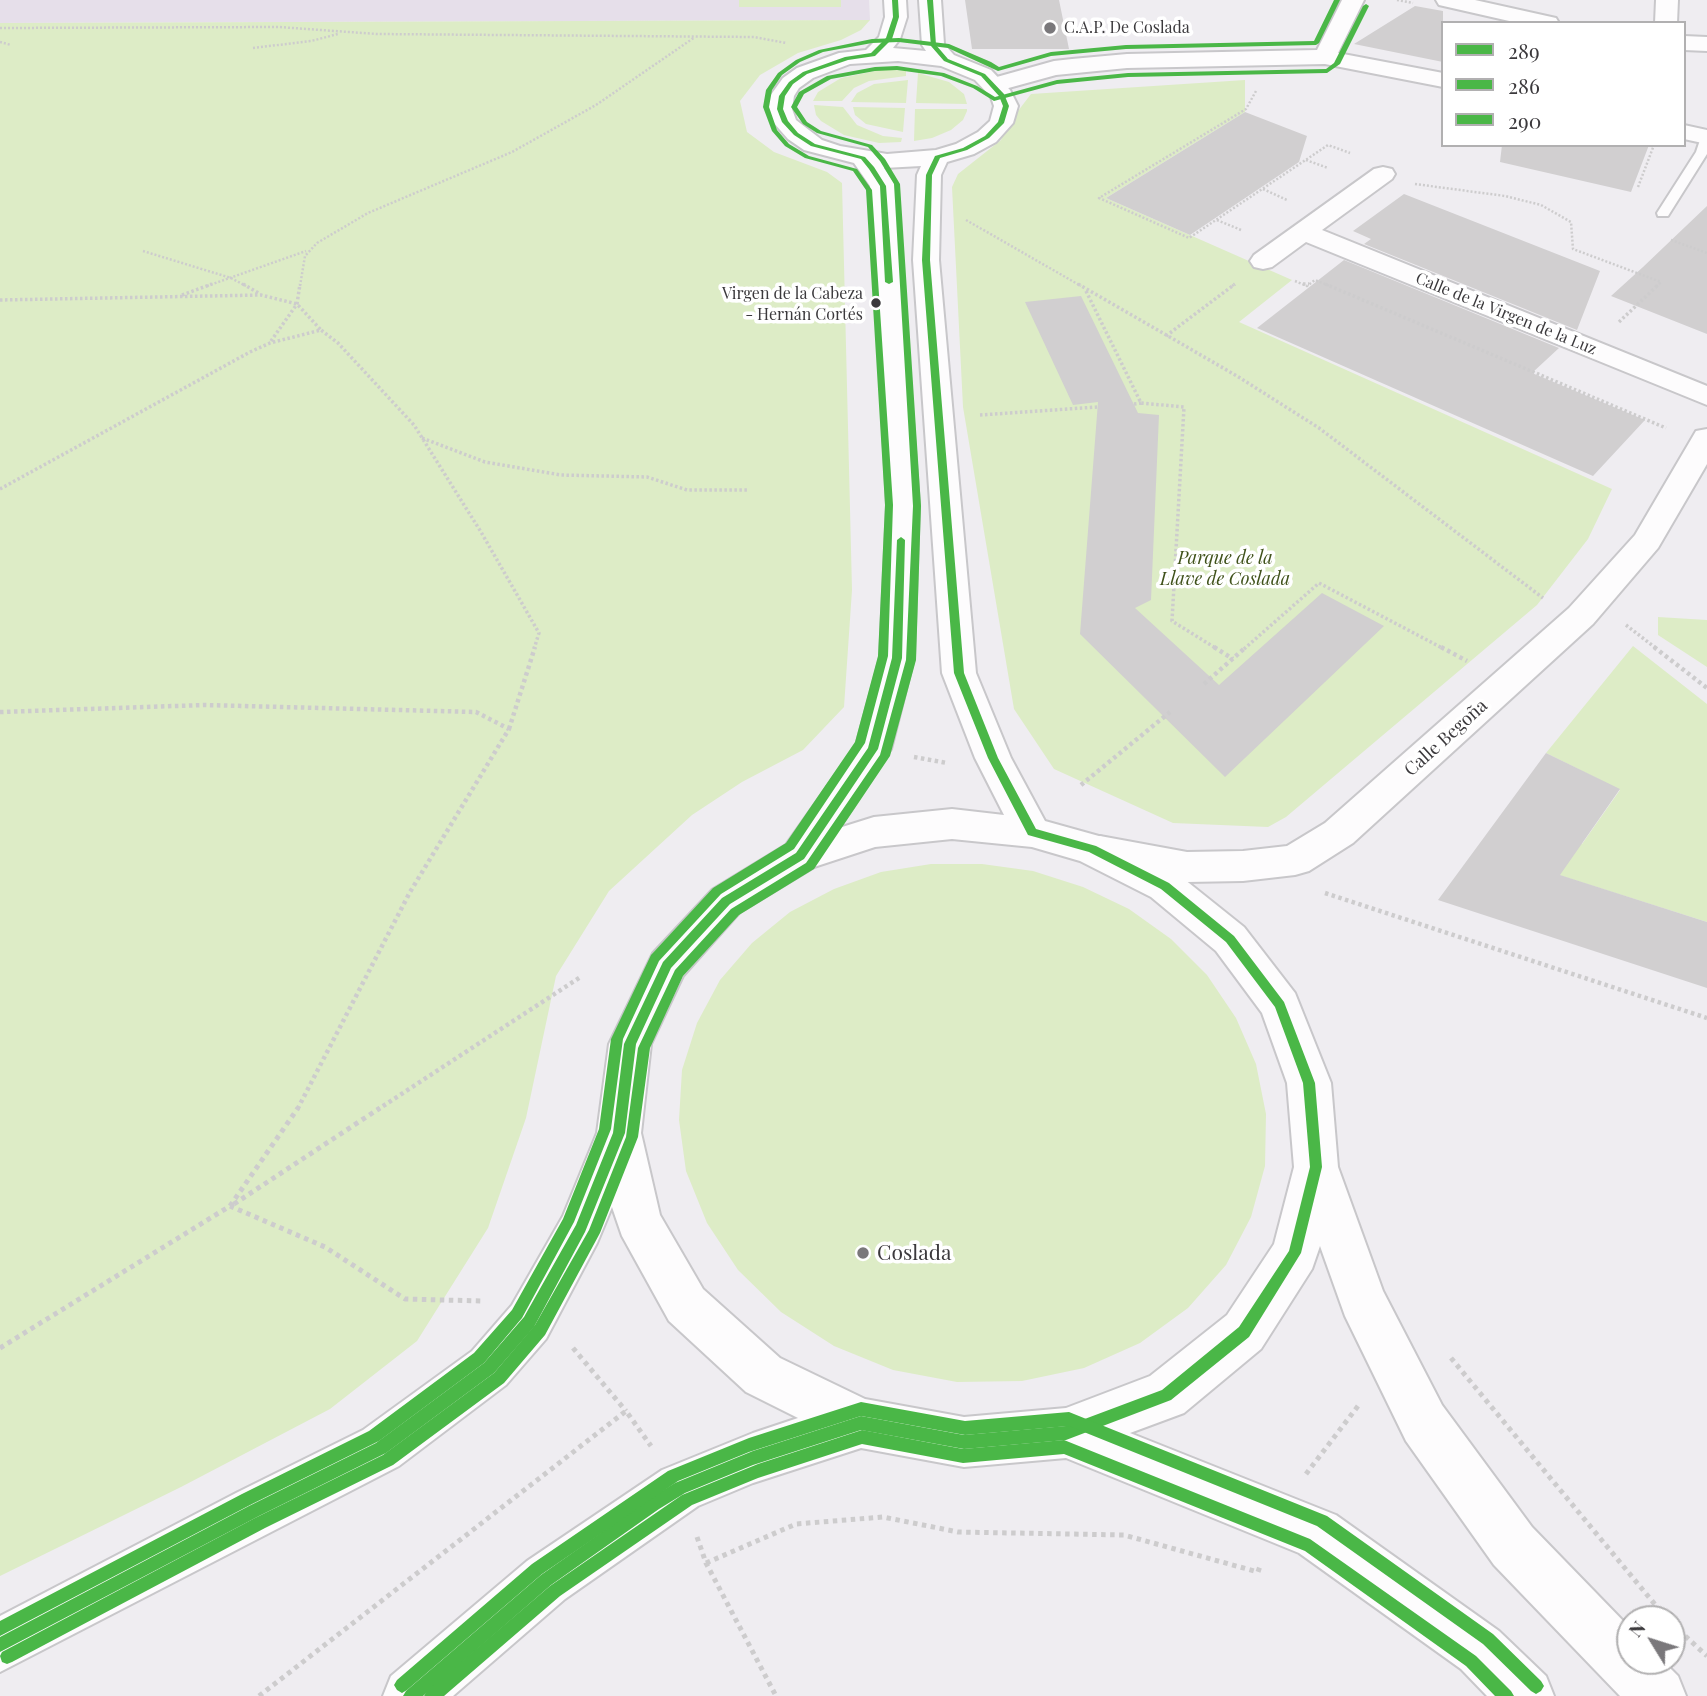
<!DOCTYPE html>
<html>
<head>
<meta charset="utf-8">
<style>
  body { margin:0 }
  #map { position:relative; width:1707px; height:1696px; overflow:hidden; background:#efedf1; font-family:"Playfair Display",serif }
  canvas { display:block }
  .legend { position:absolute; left:1441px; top:21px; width:245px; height:126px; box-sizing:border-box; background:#fff; border:2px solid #b1b0b1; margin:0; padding:9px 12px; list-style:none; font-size:21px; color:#3b393c }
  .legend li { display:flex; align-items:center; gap:14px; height:35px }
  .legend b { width:35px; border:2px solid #b1b0b1 }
  .north { position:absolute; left:1616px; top:1605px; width:70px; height:70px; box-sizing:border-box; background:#fff; border:2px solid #b1b0b1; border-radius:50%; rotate:308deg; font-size:19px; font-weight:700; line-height:28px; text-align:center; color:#3b393c }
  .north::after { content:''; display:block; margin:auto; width:24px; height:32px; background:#7a787b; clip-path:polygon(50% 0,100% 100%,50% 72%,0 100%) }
</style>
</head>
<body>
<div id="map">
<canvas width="1707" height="1696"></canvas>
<ul class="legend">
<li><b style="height:9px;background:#4ab747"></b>289</li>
<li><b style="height:9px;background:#4ab747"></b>286</li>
<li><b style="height:9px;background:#4ab747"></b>290</li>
</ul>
<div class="north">N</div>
</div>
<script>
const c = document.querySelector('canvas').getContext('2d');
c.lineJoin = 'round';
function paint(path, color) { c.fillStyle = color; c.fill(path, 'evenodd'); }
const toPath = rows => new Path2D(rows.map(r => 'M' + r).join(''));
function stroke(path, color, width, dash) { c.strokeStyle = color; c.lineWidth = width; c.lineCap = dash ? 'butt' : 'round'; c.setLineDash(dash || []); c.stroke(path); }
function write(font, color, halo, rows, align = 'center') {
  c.font = font + ' "Playfair Display",serif'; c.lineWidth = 7; c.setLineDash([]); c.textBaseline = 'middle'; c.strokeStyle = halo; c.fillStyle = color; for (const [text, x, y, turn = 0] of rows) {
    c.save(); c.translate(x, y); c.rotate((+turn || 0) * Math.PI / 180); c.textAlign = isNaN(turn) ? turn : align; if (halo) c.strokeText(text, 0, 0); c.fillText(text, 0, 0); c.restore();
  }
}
paint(toPath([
  [0,0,869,0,870,20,0,23]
]), '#e6dfea');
paint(toPath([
  [739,0,841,0,841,7,739,7],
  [870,20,861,30,841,40,798,53,760,75,740,101,747,132,774,152,827,172,842,183,852,590,844,707,803,750,742,782,692,815,609,891,556,976,526,1118,488,1228,417,1341,330,1409,181,1487,0,1576,0,23],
  [885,69,906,71,906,76,869,81,854,88,842,101,813,101,818,92,841,78],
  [918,73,949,82,964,94,967,104,916,103],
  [908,80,906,103,851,102,857,93,874,84],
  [1245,80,1245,112,1106,198,1292,280,1239,322,1612,489,1588,539,1537,605,1286,817,1268,827,1173,823,1054,769,1014,709,963,407,952,187,958,174,1001,140,1008,124,1031,94],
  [814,105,843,107,857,125,883,136,902,138,901,142,879,143,844,135,821,121,816,115],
  [853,107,905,108,903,132,866,124,855,115],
  [915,109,967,109,967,111,963,120,951,130,932,138,914,141],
  [1658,617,1707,620,1707,667,1658,635],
  [1633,646,1707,704,1707,922,1530,866,1554,830,1582,844,1620,790,1546,753],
  [931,864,982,864,1033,871,1083,887,1129,909,1171,939,1207,975,1236,1018,1256,1064,1266,1114,1265,1166,1251,1217,1226,1265,1188,1308,1140,1343,1084,1368,1022,1381,957,1382,893,1370,834,1346,781,1312,738,1270,707,1223,686,1171,679,1120,682,1070,697,1023,720,980,752,943,790,912,834,889,881,872]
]), '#ddecc6');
paint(toPath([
  [965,0,1059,0,1069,49,972,49],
  [1415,6,1443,11,1443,62,1354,44],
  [1245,112,1307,136,1299,162,1190,235,1106,198],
  [1502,145,1649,145,1631,192,1500,162],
  [1404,194,1600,271,1577,330,1364,244,1371,239,1353,231],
  [1707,206,1707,334,1611,296,1643,267],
  [1344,260,1559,348,1532,373,1645,420,1593,476,1257,328],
  [1081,296,1138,413,1159,415,1151,600,1135,608,1219,685,1322,593,1384,626,1225,777,1080,634,1098,402,1073,405,1025,302],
  [1546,753,1620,789,1560,875,1707,922,1707,988,1438,900]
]), '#d1cfd0');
const service = toPath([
  [1707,133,1707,154,1668,216,1658,216,1657,213,1696,152,1701,137,1707,133]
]);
const minor = toPath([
  [1342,0,1364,0,1338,53,1443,73,1443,87,1325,64,1127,68,1056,75,994,92,986,90,982,85,986,80,1054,61,1072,59,1127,54,1317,50,1342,0],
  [1436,0,1475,0,1556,18,1559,23,1518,23,1439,5,1436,0],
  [1656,0,1678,0,1677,23,1655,23,1656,0],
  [1684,36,1707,37,1707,51,1684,50,1684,36],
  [1684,125,1707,130,1707,144,1684,139,1684,125],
  [1383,167,1392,169,1395,174,1392,179,1322,230,1707,386,1707,405,1306,242,1272,267,1263,269,1254,267,1250,261,1254,255,1374,169,1383,167],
  [1707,429,1707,464,1658,548,1593,624,1353,843,1309,871,1295,875,1243,881,1187,882,1086,862,1081,851,1086,840,1100,836,1187,852,1243,851,1287,846,1325,823,1569,608,1635,535,1696,431,1707,429]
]);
const secondary = toPath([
  [884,0,906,0,907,17,900,39,893,48,926,51,922,45,919,0,941,0,944,44,954,55,991,70,1010,90,1018,106,1013,123,996,142,974,154,947,162,941,175,939,260,976,673,1011,758,1045,821,1106,838,1179,875,1244,927,1295,993,1331,1083,1338,1167,1383,1291,1442,1405,1532,1527,1630,1628,1630,1661,1663,1661,1678,1676,1686,1696,1620,1696,1494,1565,1406,1441,1345,1316,1320,1246,1312,1269,1261,1349,1184,1413,1130,1433,1336,1515,1499,1631,1546,1676,1554,1696,1487,1696,1461,1669,1299,1553,1066,1458,964,1467,861,1448,753,1483,698,1506,565,1599,453,1696,383,1696,391,1676,527,1561,662,1470,753,1433,798,1418,746,1392,669,1321,622,1236,612,1207,597,1243,546,1339,506,1385,399,1466,0,1672,0,1616,236,1493,363,1430,472,1351,512,1305,563,1216,597,1133,609,1044,653,953,712,890,786,845,856,746,880,658,887,505,870,186,854,163,804,150,788,139,773,122,768,109,770,96,783,78,797,68,839,53,866,50,879,37,885,17,884,0],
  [898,61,941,66,975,80,991,97,994,106,990,121,978,132,956,144,936,150,887,154,840,146,822,140,796,120,792,109,794,96,799,88,813,78,850,64,898,61],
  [921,166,917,175,913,260,942,673,975,758,1004,815,952,809,874,817,839,828,891,749,914,658,919,505,896,186,884,168,921,166],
  [952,839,1032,847,1080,861,1151,897,1216,951,1262,1013,1287,1083,1294,1167,1274,1244,1227,1315,1150,1376,1066,1408,964,1417,865,1399,780,1358,703,1289,660,1215,641,1133,651,1044,683,976,740,912,814,867,875,847,952,839]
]);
stroke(service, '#c8c7ca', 4);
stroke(minor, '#c8c7ca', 4);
stroke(secondary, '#c8c7ca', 4);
stroke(toPath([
  [1397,0,1413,3],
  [0,28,279,27,377,34,754,37,786,43],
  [0,42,11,45],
  [253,48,311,41,338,34],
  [1256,91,1246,109,1099,198,1189,238,1328,145,1350,153],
  [1306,160,1328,168],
  [1415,184,1505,196,1541,205,1571,222,1573,249,1661,282,1657,286],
  [1638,187,1654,145],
  [1263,189,1287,200],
  [966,220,1081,286],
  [1217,220,1241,230],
  [1671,240,1707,253],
  [143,251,231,278,246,286],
  [1295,281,1307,286,1315,280,1330,286],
  [207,286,306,251],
  [300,286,305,256,317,243,368,213,512,152,596,105,695,37],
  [1232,286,1235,284]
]), '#cdcccd', 2.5, [2, 2]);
stroke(toPath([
  [243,284,260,294],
  [1078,284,1237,376,1319,428,1543,598],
  [1303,284,1309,284],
  [1325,284,1666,428],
  [1086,291,1141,403,1184,407,1172,621,1217,649],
  [182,295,212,284],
  [0,300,261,295,297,304,321,330],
  [1619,322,1659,284],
  [1166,336,1235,284],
  [271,341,297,304,300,284],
  [1134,404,1141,403],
  [980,415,1097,407],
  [422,438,485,462,561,475,647,477,687,490,747,490],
  [0,489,250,352,270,343,321,330,338,343,414,425,481,532,539,633,534,649],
  [1626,625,1657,649],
  [1244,649,1319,583,1444,649]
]), '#cdcccd', 3.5, [2.5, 2.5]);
stroke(toPath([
  [1214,647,1233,659],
  [1441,647,1467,661],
  [1654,647,1707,688],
  [1204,684,1246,647],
  [0,712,204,705,476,712,509,729,410,892,297,1110],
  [509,729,535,647],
  [914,757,947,763],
  [1081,785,1170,712],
  [1325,893,1707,1018],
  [377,1110,582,976]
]), '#cdcccd', 4.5, [3.5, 3.5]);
stroke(toPath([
  [234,1204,380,1108],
  [230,1206,298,1108],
  [0,1348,230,1206,325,1247,405,1299,482,1301],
  [573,1348,626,1411],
  [1451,1358,1667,1619],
  [1306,1474,1358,1406],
  [697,1537,706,1563,776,1696],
  [706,1563,796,1524,883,1517,958,1532,1124,1535,1258,1572,1260,1566],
  [1672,1624,1707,1656],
  [259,1696,626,1411,651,1446]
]), '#cdcccd', 5, [4.5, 4.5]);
paint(service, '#fdfcfd');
paint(minor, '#fdfcfd');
paint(secondary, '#fdfcfd');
paint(toPath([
  [892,0,898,0,899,17,892,39,875,56,848,60,807,74,793,84,785,96,783,109,788,121,798,133,815,144,865,157,874,167,886,186,893,282,889,284,885,282,880,186,869,169,861,159,811,146,794,135,782,122,777,109,779,96,789,82,803,72,845,57,871,53,886,38,893,17,892,0],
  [927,0,933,0,936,45,948,59,985,74,1004,94,1009,106,1004,123,989,138,967,150,940,158,932,175,930,260,964,673,998,758,1036,829,1096,846,1169,883,1234,936,1284,1002,1315,1083,1322,1167,1301,1253,1249,1337,1171,1400,1066,1440,964,1449,861,1430,753,1465,685,1493,659,1509,551,1585,423,1696,403,1696,406,1691,541,1575,649,1499,675,1483,753,1451,861,1416,964,1435,1066,1426,1162,1390,1239,1327,1289,1251,1310,1167,1303,1083,1275,1007,1226,942,1161,889,1089,852,1028,835,988,758,954,673,922,260,926,175,935,156,963,148,985,136,998,122,1003,106,999,96,981,76,944,61,931,46,927,0],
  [901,537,905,540,902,658,878,749,804,859,730,904,671,968,636,1044,625,1133,585,1232,534,1327,494,1373,386,1453,259,1516,0,1652,0,1637,249,1506,376,1443,484,1363,524,1317,576,1225,613,1133,624,1044,663,962,722,898,796,853,868,748,892,658,897,540,901,537]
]), '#4ab747');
paint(toPath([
  [1366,4,1369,6,1340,64,1327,73,1128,77,1057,84,994,101,973,88,941,76,897,70,875,71,831,79,804,94,797,107,807,122,821,131,872,145,885,159,900,184,921,506,916,660,890,756,814,869,739,915,683,976,650,1048,638,1137,600,1233,545,1335,504,1383,393,1465,265,1528,12,1662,7,1664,2,1662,0,1656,2,1652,255,1518,383,1455,494,1373,535,1325,589,1230,626,1137,638,1048,675,970,731,909,806,863,880,755,906,660,913,506,894,184,880,161,868,147,817,133,803,124,791,107,799,92,827,76,875,67,897,66,944,73,977,86,995,97,1057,80,1128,73,1326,69,1334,63,1363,6,1366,4],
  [862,1430,963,1449,1064,1440,1310,1539,1476,1656,1511,1691,1514,1696,1495,1696,1466,1666,1305,1551,1064,1454,963,1463,862,1444,758,1478,692,1505,560,1596,444,1696,424,1696,427,1691,550,1586,682,1495,758,1464,862,1430]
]), '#4ab747');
paint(toPath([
  [1334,0,1340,0,1319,43,1316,45,1126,49,1051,56,998,71,948,48,899,42,872,43,823,52,800,62,782,75,772,90,769,107,777,130,789,144,809,156,857,169,872,190,893,505,888,656,865,743,794,849,721,894,659,961,623,1039,611,1129,574,1222,522,1318,484,1363,379,1441,252,1504,0,1636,0,1621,242,1494,369,1431,474,1353,512,1310,563,1219,599,1129,611,1039,651,955,713,888,786,843,855,742,878,656,885,505,866,190,853,171,805,158,785,146,772,131,763,107,766,90,778,73,796,60,819,50,872,39,899,38,949,44,991,62,999,67,1051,52,1126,45,1314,41,1334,0],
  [861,1402,965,1421,1069,1412,1327,1516,1493,1634,1541,1681,1544,1686,1541,1691,1536,1694,1531,1691,1483,1644,1317,1526,1069,1426,965,1435,861,1416,749,1452,678,1481,542,1574,407,1690,402,1693,397,1690,394,1685,397,1680,532,1564,668,1471,749,1438,861,1402]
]), '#4ab747');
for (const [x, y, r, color] of [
  [1050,28,7,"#7a787b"],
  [876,303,6,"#3b393c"],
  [863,1253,7,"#7a787b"]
]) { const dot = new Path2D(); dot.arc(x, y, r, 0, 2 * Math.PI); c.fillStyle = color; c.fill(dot); stroke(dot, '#fff', 2.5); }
write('16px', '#3b393c', '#fff', [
  ["C.A.P. De Coslada",1064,28]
], 'left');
write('16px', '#3b393c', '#fff', [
  ["Virgen de la Cabeza",863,294],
  ["- Hernán Cortés",863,315]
], 'right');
write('16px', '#3b393c', '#fff', [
  ["Calle de la Virgen de la Luz",1506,314,22]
]);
write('italic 18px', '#40521b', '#fff', [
  ["Parque de la",1225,558],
  ["Llave de Coslada",1225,579]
]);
write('18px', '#3b393c', '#fff', [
  ["Calle Begoña",1446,738,-42]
]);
write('21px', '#3b393c', '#fff', [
  ["Coslada",877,1253]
], 'left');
</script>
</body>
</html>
